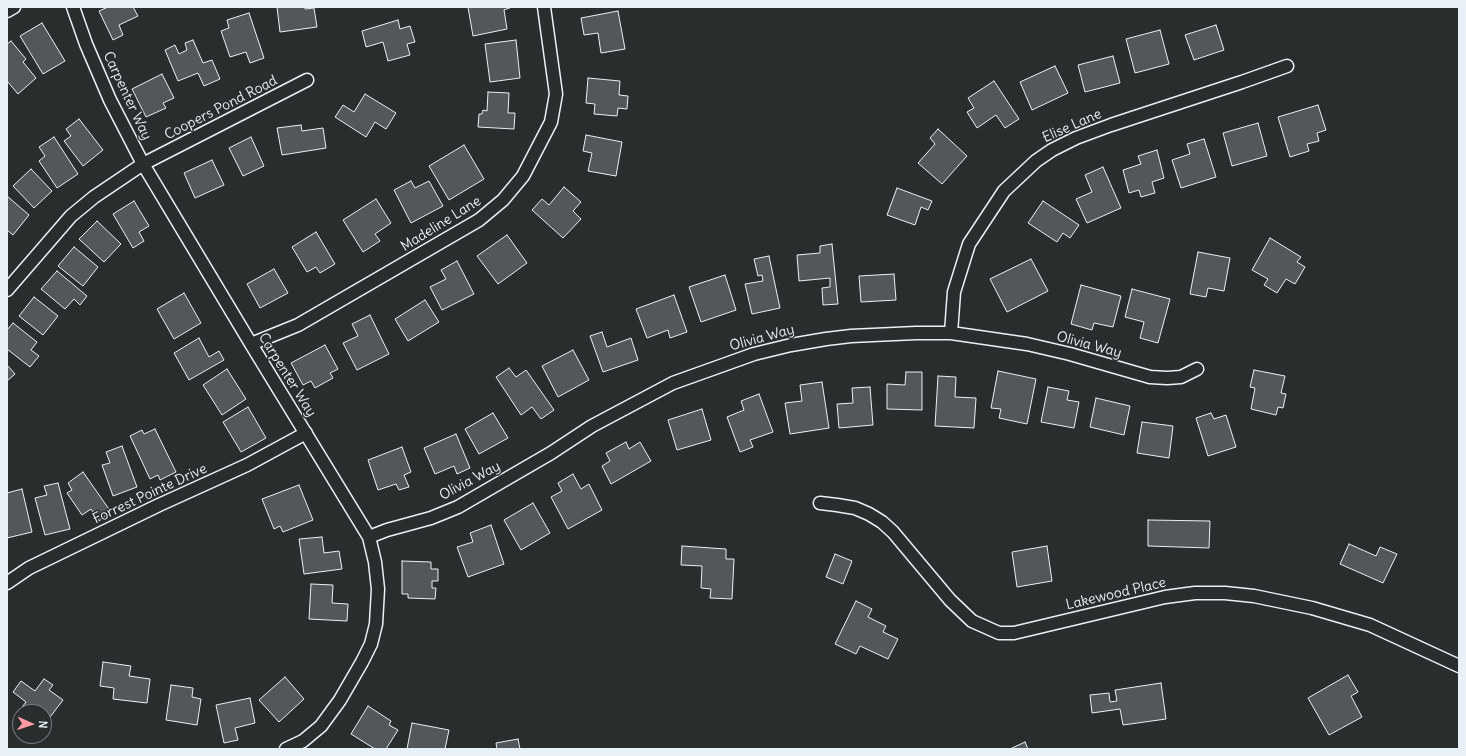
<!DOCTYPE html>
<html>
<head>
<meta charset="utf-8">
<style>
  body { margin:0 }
  #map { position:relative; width:1466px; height:756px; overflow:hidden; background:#2a2d2e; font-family:Delius,sans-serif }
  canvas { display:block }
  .frame { position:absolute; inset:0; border:8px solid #e8f1f8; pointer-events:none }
  .north { position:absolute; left:12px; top:704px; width:40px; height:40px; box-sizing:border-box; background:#2a2d2e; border:1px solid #767b7f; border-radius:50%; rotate:93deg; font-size:11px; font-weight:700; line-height:16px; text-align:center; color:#e8f1f8 }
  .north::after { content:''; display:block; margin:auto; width:14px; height:18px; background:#ff9aa2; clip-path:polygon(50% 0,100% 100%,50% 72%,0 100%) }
</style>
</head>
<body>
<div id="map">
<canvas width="1466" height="756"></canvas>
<div class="frame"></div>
<div class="north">N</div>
</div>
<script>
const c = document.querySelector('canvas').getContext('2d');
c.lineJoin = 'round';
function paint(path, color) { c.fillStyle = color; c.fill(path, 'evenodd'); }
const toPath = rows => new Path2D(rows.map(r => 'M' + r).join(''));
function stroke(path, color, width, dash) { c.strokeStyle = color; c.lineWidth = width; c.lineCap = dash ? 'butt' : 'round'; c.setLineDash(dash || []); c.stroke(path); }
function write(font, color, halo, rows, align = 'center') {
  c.font = font + ' Delius,sans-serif'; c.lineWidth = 3; c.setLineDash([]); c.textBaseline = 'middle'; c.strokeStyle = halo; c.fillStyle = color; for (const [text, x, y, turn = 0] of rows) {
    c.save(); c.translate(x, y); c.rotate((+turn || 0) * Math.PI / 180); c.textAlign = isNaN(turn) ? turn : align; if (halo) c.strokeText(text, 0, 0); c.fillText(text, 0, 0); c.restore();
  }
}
const building = toPath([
  [108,7,133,7,138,16,119,25,123,35,113,40,99,11,108,7],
  [277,7,305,7,305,9,314,8,317,27,280,32,277,7],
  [468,7,512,7,504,10,507,29,473,36,468,7],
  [618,11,625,49,601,53,598,33,584,35,581,18,618,11],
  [249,13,264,58,250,63,246,52,230,57,221,31,229,28,227,20,249,13],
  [398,20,400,29,410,26,415,42,407,44,410,55,388,61,383,42,366,47,362,31,398,20],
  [42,23,65,61,43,74,20,36,42,23],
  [1216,25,1224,50,1194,60,1185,35,1216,25],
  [1160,30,1169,64,1135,73,1126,39,1160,30],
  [193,40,203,63,212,60,220,79,204,86,198,73,178,81,165,50,175,45,179,54,187,50,185,43,193,40],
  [516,40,520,78,490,82,485,44,516,40],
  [11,41,26,59,23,62,36,78,18,94,7,81,7,44,11,41],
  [1113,56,1120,83,1085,92,1078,65,1113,56],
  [1055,66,1068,93,1032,110,1020,82,1055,66],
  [162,74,174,98,163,103,166,108,146,117,132,89,162,74],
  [588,78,620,81,619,95,628,96,627,109,618,108,617,116,594,114,595,104,586,103,588,78],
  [994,81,1019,119,1005,128,996,115,977,128,967,112,974,108,968,98,994,81],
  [488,92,509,93,508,113,515,113,514,129,478,127,479,114,482,114,483,110,487,111,488,92],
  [365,94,396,113,386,129,375,122,366,137,335,117,343,105,354,112,365,94],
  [1318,105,1326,130,1317,133,1319,141,1307,144,1309,151,1290,157,1278,117,1318,105],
  [79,119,103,150,83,166,64,141,71,136,66,129,79,119],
  [1258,123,1267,156,1232,166,1223,133,1258,123],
  [301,125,302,131,323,128,326,148,282,155,277,128,301,125],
  [938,129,967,156,942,184,918,163,935,144,930,138,938,129],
  [586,135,622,142,616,176,588,171,592,153,583,151,586,135],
  [54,137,78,174,57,188,39,161,45,156,39,147,54,137],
  [251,137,264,166,243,176,229,148,251,137],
  [1204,139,1216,177,1181,188,1172,160,1190,154,1187,144,1204,139],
  [464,145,484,179,449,200,429,166,464,145],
  [1157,150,1164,178,1152,182,1155,193,1141,197,1139,190,1129,193,1123,170,1141,164,1138,156,1157,150],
  [212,160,224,185,195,198,184,173,212,160],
  [1103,167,1121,208,1087,223,1076,199,1092,192,1085,175,1103,167],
  [31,169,52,191,34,208,13,186,31,169],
  [411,181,415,188,429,181,443,206,411,223,394,190,411,181],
  [564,187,581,202,573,211,581,219,563,238,532,210,542,199,549,205,564,187],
  [897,188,932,201,928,210,921,207,915,225,887,215,897,188],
  [7,196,29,215,13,235,7,230,7,196],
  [376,199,391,223,375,234,380,241,363,252,343,220,376,199],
  [134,201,149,226,139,232,144,241,133,248,113,214,134,201],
  [1043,201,1079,225,1070,238,1063,233,1057,242,1028,223,1043,201],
  [97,221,121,244,104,262,79,239,97,221],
  [316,232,335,264,320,273,316,267,307,272,292,247,316,232],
  [507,235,527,263,498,284,477,256,507,235],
  [1270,238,1301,257,1297,262,1305,267,1295,284,1286,279,1277,293,1264,285,1268,279,1252,270,1270,238],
  [832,244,838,304,823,305,822,288,830,287,830,278,799,281,797,255,820,253,820,246,832,244],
  [74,247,98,267,83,286,58,266,74,247],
  [1198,252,1230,258,1224,291,1208,288,1206,297,1190,294,1198,252],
  [769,256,780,308,752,314,745,284,763,281,762,275,758,276,754,259,769,256],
  [1031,259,1048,291,1007,312,990,279,1031,259],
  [457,261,474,294,442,310,430,287,446,279,441,270,457,261],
  [274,269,288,293,260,308,247,284,274,269],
  [57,271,87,296,80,305,74,299,65,309,41,289,57,271],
  [894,274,896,300,861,302,859,276,894,274],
  [725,275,736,310,701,322,689,287,725,275],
  [1081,285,1121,296,1113,327,1094,323,1092,330,1071,324,1081,285],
  [1132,289,1170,299,1158,343,1140,338,1144,322,1125,317,1132,289],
  [184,293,201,323,174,339,157,309,184,293],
  [674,295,687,332,670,338,668,330,647,338,636,309,674,295],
  [34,297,58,316,43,335,19,316,34,297],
  [425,300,439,322,408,341,395,319,425,300],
  [370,315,389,354,357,370,343,343,358,336,352,324,370,315],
  [13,323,37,342,31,350,39,356,30,367,7,349,7,330,13,323],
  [602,332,607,347,631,338,638,360,603,372,590,336,602,332],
  [199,338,209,357,219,351,224,360,189,380,174,353,199,338],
  [325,345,338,369,330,373,333,378,315,388,311,381,303,385,291,363,325,345],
  [573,350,589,380,558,397,542,366,573,350],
  [7,365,15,374,7,381,7,365],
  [509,368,516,377,526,370,554,410,541,419,532,407,521,415,496,377,509,368],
  [227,369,246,399,222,415,203,385,227,369],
  [1254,370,1285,376,1281,393,1286,394,1283,408,1278,407,1276,415,1251,409,1255,388,1250,387,1254,370],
  [998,371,1036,379,1027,424,999,418,1001,409,991,408,998,371],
  [906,372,922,372,922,410,887,409,887,384,905,385,906,372],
  [938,376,956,377,955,397,976,398,974,428,935,426,938,376],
  [822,382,829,428,790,434,785,403,802,401,800,385,822,382],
  [870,387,873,425,839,428,837,404,853,403,852,388,870,387],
  [1048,387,1069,391,1067,400,1079,402,1074,428,1041,422,1048,387],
  [759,394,773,432,750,440,753,447,740,452,727,417,744,410,741,401,759,394],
  [1096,398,1130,406,1124,435,1090,427,1096,398],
  [248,407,266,438,241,452,223,422,248,407],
  [702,409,711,440,677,450,668,420,702,409],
  [493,413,508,438,479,454,465,429,493,413],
  [1211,413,1214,419,1226,415,1236,447,1208,456,1196,418,1211,413],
  [1142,422,1173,426,1169,458,1137,453,1142,422],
  [155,429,176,472,160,480,158,475,150,479,130,436,142,430,144,434,155,429],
  [456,434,470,468,457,474,454,466,435,474,424,448,456,434],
  [626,442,629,449,640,442,651,461,611,484,602,466,610,461,606,453,626,442],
  [122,446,137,487,113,496,102,465,110,463,106,452,122,446],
  [402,447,411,472,404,475,409,487,399,490,396,484,378,490,368,460,402,447],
  [83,472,111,512,99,521,91,509,82,515,67,493,72,490,68,483,83,472],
  [573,474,581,489,589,484,602,510,568,529,551,497,562,491,558,483,573,474],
  [58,483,70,529,45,535,35,498,47,495,44,486,58,483],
  [299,485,313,520,283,532,280,526,274,529,262,499,299,485],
  [22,489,32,532,7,538,7,493,22,489],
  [533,503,550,533,521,550,504,520,533,503],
  [1148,520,1210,521,1209,548,1148,546,1148,520],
  [491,525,504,564,468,577,457,547,473,542,470,533,491,525],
  [322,537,324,553,339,551,342,569,304,574,299,539,322,537],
  [1349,544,1376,556,1380,547,1397,554,1383,583,1340,564,1349,544],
  [682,546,726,549,726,559,734,559,732,599,710,598,711,589,701,588,702,566,681,565,682,546],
  [1047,546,1052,581,1017,587,1012,552,1047,546],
  [835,554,852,561,843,584,826,577,835,554],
  [402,561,431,562,431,569,438,569,438,581,432,581,432,588,436,588,435,599,408,598,408,594,402,594,402,561],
  [311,584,333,585,332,603,348,604,347,621,309,619,311,584],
  [856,601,872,609,868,617,886,626,883,632,898,639,888,659,860,646,856,654,835,644,856,601],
  [103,662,131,666,129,676,150,679,147,703,113,699,114,688,100,686,103,662],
  [1348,675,1358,692,1351,696,1362,717,1329,735,1308,698,1348,675],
  [285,677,304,699,279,722,259,700,285,677],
  [44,679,53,685,49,690,63,700,44,725,44,712,20,712,20,718,16,715,26,702,13,692,21,681,35,691,44,679],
  [1161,683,1166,719,1123,725,1120,709,1092,713,1090,695,1109,693,1110,702,1117,701,1115,690,1161,683],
  [171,685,193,688,192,697,201,699,197,725,166,720,171,685],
  [250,698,255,723,235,728,238,740,224,743,216,705,250,698],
  [368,706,391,721,389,725,398,730,386,749,375,749,351,734,368,706],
  [412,723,449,730,445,749,407,749,412,723],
  [518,739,520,749,497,749,496,743,518,739],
  [1025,742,1028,749,1010,749,1025,742]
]);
paint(building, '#535759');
stroke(building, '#e8f1f8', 1);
const street = toPath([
  [73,7,86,44,110,100,143,164,251,344,369,537,375,562,378,589,376,624,371,644,362,662,340,700,321,726,303,741,286,749],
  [7,11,14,7],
  [7,290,71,216,94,197,143,164,307,80],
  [951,333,954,292,969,244,1004,191,1036,161,1052,150,1076,138,1111,125,1242,82,1287,66],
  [251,344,298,325,479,220,503,200,523,176,551,122,556,94,544,7],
  [820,503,837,505,855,508,869,514,882,522,893,532,950,600,972,621,999,633,1014,633,1165,597,1195,593,1225,593,1254,596,1312,608,1370,625,1459,666],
  [369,537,387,530,431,518,458,507,551,453,592,426,673,383,754,354,791,345,826,339,851,336,916,333,951,333,1027,344,1070,354,1150,377,1167,378,1181,377,1197,369],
  [7,583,29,568,159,505,247,465,306,433]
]);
stroke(street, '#e8f1f8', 15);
stroke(street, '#2a2d2e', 12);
write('14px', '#e8f1f8', '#2a2d2e', [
  ["Carpenter Way",127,96,65],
  ["Coopers Pond Road",221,108,-27],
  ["Elise Lane",1072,126,-24],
  ["Madeline Lane",441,224,-32],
  ["Olivia Way",762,338,-15],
  ["Olivia Way",1089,345,15],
  ["Carpenter Way",287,375,58],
  ["Olivia Way",470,481,-28],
  ["Forrest Pointe Drive",150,494,-25],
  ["Lakewood Place",1116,594,-13]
]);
</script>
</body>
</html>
